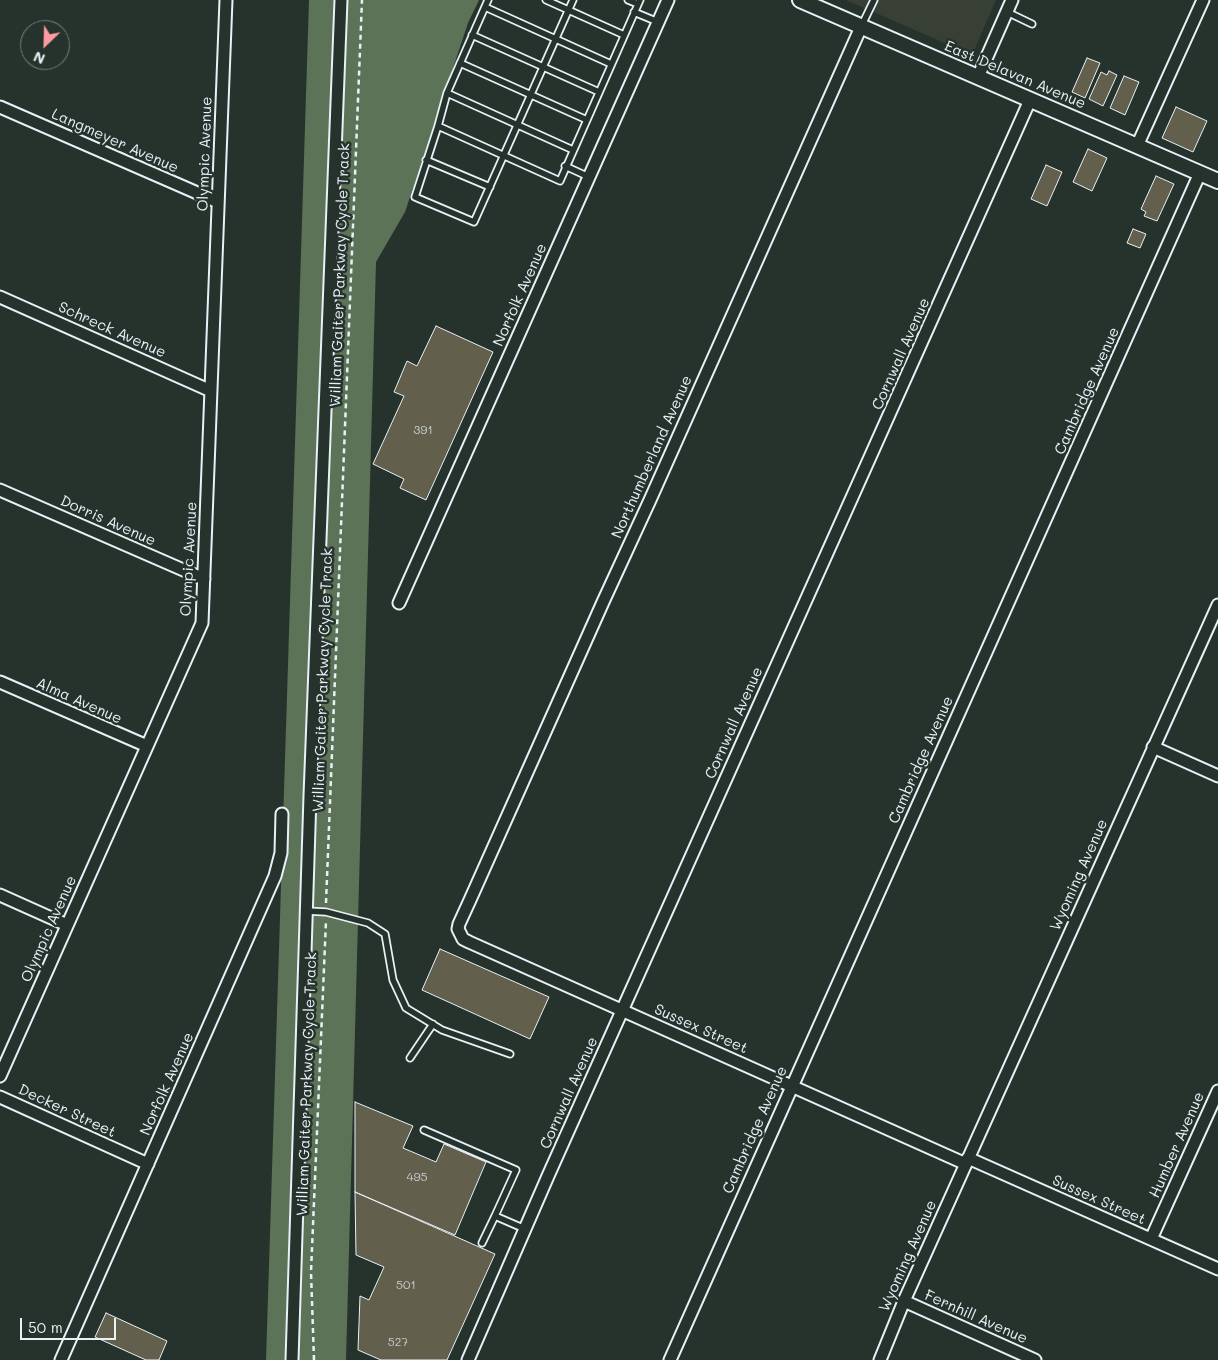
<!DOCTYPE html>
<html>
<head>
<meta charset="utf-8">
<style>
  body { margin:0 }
  #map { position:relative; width:1218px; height:1360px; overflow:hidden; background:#26332d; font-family:Mali,sans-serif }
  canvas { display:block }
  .north { position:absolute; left:20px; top:20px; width:50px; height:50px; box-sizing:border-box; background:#26332d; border:1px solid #747f7e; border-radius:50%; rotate:204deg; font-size:14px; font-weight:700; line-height:20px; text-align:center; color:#e8f1f8 }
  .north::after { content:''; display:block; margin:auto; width:18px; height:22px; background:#ff9aa2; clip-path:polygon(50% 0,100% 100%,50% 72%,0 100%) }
  .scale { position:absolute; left:20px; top:1318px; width:96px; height:22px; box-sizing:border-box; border:2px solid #e8f1f8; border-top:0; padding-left:6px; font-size:15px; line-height:18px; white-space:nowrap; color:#e8f1f8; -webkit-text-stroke:4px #26332d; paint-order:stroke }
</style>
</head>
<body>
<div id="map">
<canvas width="1218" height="1360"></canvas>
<div class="north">N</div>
<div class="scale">50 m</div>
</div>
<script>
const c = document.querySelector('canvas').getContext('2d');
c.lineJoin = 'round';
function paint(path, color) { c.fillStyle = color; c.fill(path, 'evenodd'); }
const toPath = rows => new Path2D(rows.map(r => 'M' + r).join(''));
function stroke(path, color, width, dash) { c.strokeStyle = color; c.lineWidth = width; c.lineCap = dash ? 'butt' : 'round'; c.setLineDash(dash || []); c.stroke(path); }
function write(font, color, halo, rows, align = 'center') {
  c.font = font + ' Mali,sans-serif'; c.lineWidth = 5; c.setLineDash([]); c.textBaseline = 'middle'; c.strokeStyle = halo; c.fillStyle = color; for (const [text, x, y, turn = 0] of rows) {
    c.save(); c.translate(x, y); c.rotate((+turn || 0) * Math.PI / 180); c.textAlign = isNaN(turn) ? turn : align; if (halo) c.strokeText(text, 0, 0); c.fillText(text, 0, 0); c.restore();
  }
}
paint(toPath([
  [846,0,996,0,972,55]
]), '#384036');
paint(toPath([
  [309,0,479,0,468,23,405,212,376,262,346,1360,266,1360]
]), '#5d7357');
const building = toPath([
  [1087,58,1100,63,1085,98,1072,92,1087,58],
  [1109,71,1117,75,1103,106,1089,99,1101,72,1107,75,1109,71],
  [1124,76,1139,82,1125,115,1110,108,1124,76],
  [1176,107,1207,121,1193,152,1162,138,1176,107],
  [1088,149,1107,158,1092,191,1073,182,1088,149],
  [1046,165,1062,172,1047,206,1031,199,1046,165],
  [1156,176,1174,184,1157,221,1144,216,1146,212,1141,209,1156,176],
  [1133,229,1146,234,1140,248,1127,243,1133,229],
  [436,326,493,352,426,500,400,488,404,479,373,464,404,396,394,392,407,361,417,366,436,326],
  [440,949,549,997,530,1039,422,990,440,949],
  [355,1102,413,1126,403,1148,436,1162,444,1144,486,1162,455,1235,355,1192,355,1102],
  [355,1192,495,1254,447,1360,381,1360,358,1350,360,1296,369,1300,384,1267,356,1255,355,1192],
  [106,1313,167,1341,159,1360,146,1360,95,1337,106,1313]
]);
paint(building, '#625f4c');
stroke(building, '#e8f1f8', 1);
const service = toPath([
  [488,0,447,93,438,126,415,197,474,222,573,0],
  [546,0,624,35],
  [628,0,638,4],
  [485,7,611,64],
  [634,12,658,22],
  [1007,12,1032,24],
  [861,27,874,0],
  [472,35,599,92],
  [460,63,587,120],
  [447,93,573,150],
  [438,126,560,181,640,0],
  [426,160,490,187],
  [565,166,589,177],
  [306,911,326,912,368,923,385,934,393,980,406,1008,442,1030,510,1054],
  [410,1058,433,1024],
  [424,1130,516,1170,495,1216],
  [482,1243,495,1216,525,1229]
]);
const minor = toPath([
  [861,27,650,500,603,602,470,900,459,924,458,929,463,939,469,942,966,1164],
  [978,77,1012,0],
  [0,107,218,202],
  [1137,146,1203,0],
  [0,297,211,391],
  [0,490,204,579],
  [399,603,668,0],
  [0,682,147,746],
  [1153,747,1218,776],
  [0,895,67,925],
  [0,1076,202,623,226,0],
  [0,1097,148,1164],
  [968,1158,1218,1269],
  [1151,1239,1218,1091],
  [904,1301,1035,1360],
  [61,1360,275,876,281,853,282,814],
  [292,1360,310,796,341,0],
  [468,1360,548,1176,1030,100],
  [670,1360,1200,173],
  [880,1360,904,1301,1218,605]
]);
const tertiary = toPath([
  [800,0,1218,181]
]);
stroke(service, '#e8f1f8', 9);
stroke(minor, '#e8f1f8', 15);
stroke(tertiary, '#e8f1f8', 18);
stroke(toPath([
  [326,903,362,0],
  [314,1360,311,1272,326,921]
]), '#e8f1f8', 2.5, [5, 4]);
stroke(service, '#26332d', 5.5);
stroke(minor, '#26332d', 11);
stroke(tertiary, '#26332d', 14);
write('12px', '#c6cccd', null, [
  ["391",423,430],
  ["495",417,1177],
  ["501",406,1285],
  ["527",398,1342]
]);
write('15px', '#e8f1f8', '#26332d', [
  ["East Delavan Avenue",1015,75,23],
  ["Langmeyer Avenue",115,141,24],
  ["Olympic Avenue",205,154,-88],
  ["William Gaiter Parkway Cycle Track",340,275,-88],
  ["Norfolk Avenue",520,295,-66],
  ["Schreck Avenue",112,330,24],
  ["Cornwall Avenue",901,354,-66],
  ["Cambridge Avenue",1087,391,-66],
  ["Northumberland Avenue",652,457,-66],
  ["Dorris Avenue",108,521,24],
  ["Olympic Avenue",189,559,-87],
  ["William Gaiter Parkway Cycle Track",323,680,-88],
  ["Alma Avenue",79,701,24],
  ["Cornwall Avenue",734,723,-66],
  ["Cambridge Avenue",921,760,-66],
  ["Wyoming Avenue",1079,875,-66],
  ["Olympic Avenue",49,929,-66],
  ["Sussex Street",701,1029,24],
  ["Norfolk Avenue",167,1084,-66],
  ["William Gaiter Parkway Cycle Track",307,1084,-88],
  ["Cornwall Avenue",569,1093,-66],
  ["Decker Street",67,1111,25],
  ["Cambridge Avenue",755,1130,-66],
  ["Humber Avenue",1177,1145,-66],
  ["Sussex Street",1099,1200,24],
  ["Wyoming Avenue",908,1256,-66],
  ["Fernhill Avenue",976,1317,24]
]);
</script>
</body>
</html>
